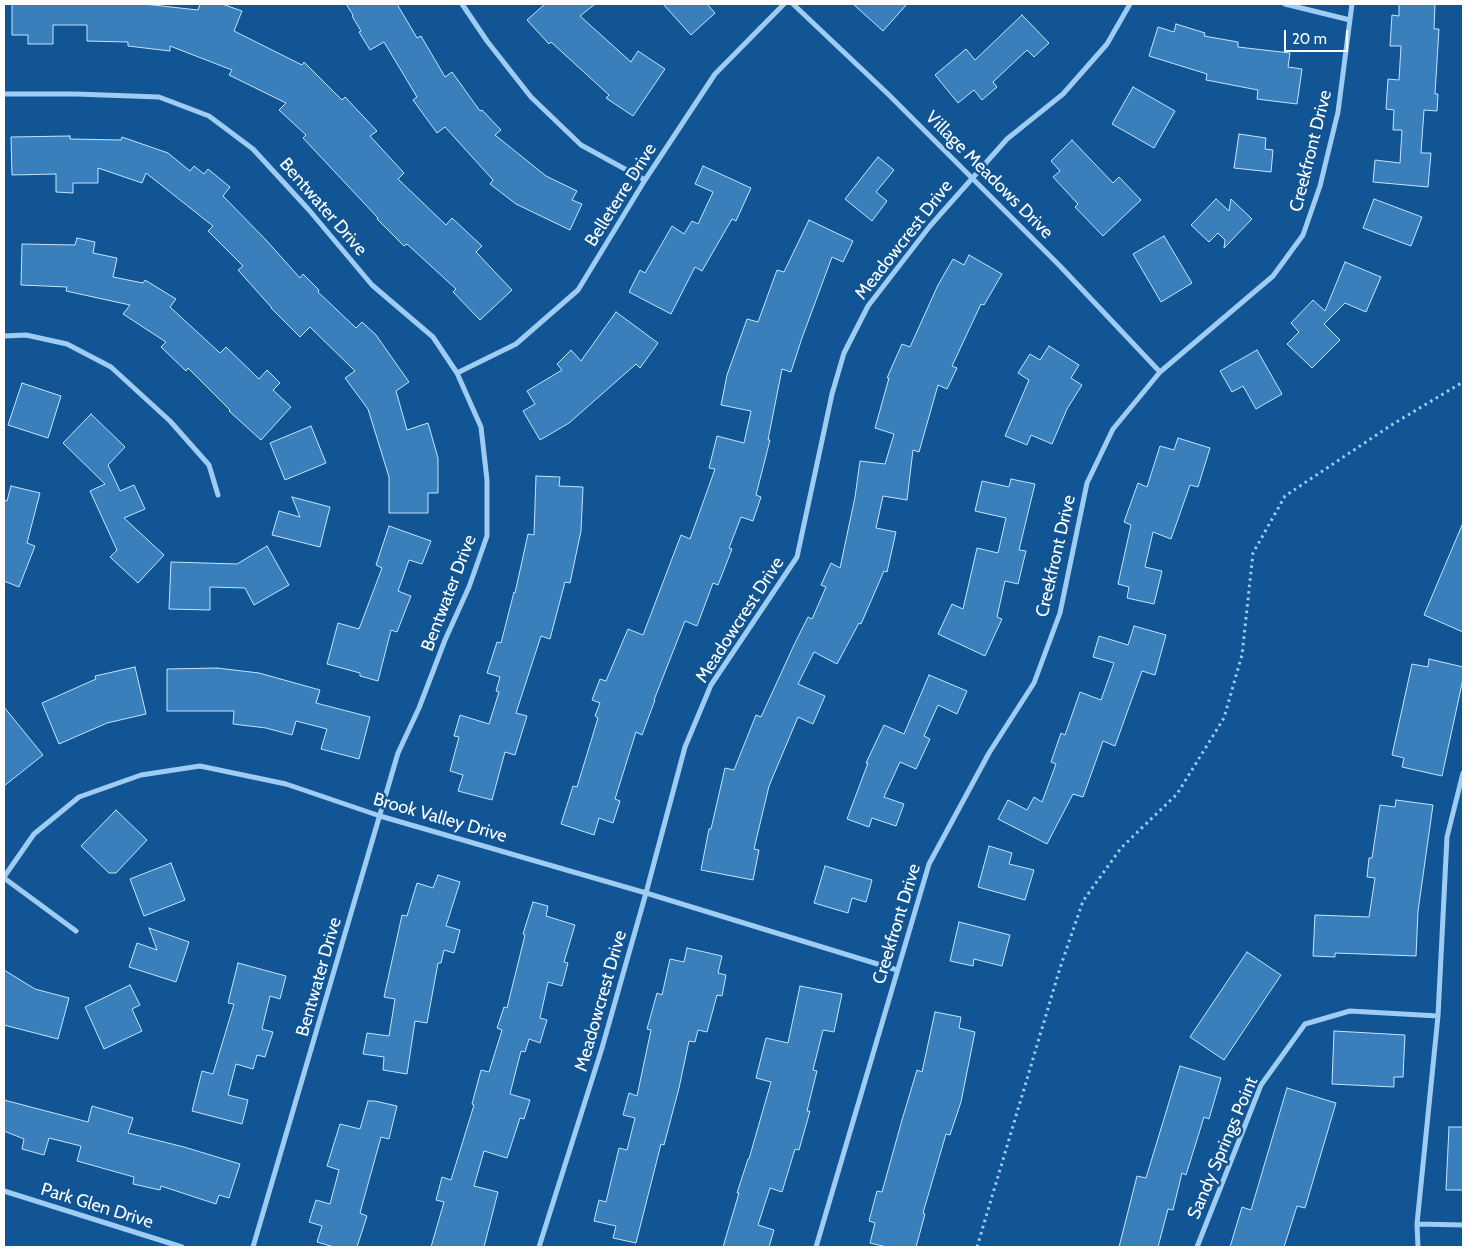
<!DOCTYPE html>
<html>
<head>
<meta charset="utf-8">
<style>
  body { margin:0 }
  #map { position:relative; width:1467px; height:1251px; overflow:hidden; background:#115594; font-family:Cabin,sans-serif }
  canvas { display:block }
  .frame { position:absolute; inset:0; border:5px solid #fff; pointer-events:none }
  .scale { position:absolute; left:1284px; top:30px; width:64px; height:22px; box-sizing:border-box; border:2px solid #fff; border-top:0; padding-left:6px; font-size:15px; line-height:18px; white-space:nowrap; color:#fff; -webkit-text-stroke:4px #115594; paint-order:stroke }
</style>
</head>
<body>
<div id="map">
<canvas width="1467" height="1251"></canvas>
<div class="frame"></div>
<div class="scale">20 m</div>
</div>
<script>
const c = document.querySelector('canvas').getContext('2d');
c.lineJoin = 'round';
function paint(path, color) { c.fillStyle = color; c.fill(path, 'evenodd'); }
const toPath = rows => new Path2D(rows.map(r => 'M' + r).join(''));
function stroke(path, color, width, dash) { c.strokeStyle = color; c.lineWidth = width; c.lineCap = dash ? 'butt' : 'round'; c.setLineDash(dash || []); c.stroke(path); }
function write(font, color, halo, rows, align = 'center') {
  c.font = font + ' Cabin,sans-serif'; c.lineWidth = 5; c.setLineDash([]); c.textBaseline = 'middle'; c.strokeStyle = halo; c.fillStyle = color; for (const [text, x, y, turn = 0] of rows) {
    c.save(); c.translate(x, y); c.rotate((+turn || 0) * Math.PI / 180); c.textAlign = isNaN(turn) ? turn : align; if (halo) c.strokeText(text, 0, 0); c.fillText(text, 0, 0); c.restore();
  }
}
const building = toPath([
  [12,4,144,4,198,10,200,4,222,4,242,11,234,31,302,65,304,62,342,100,345,97,377,131,370,136,404,173,398,179,446,225,452,218,482,246,476,252,512,290,480,320,453,292,456,289,407,244,404,246,377,219,378,218,303,138,306,135,279,110,286,103,229,75,232,70,170,46,170,51,128,46,128,42,87,41,87,25,53,25,53,44,28,44,28,35,12,35,12,4],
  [346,4,397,4,417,38,421,36,445,77,452,72,480,111,482,110,501,130,495,135,546,176,577,191,572,200,582,204,570,230,516,204,490,184,493,180,445,127,437,133,413,100,417,97,384,42,370,50,359,32,361,31,352,16,353,15,346,4],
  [545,4,595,4,580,16,631,62,638,51,665,69,633,116,606,98,609,95,551,42,549,44,527,20,545,4],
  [663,4,707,4,715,13,691,35,663,4],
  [853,4,907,4,883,31,853,4],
  [1399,4,1435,4,1434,29,1439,29,1435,94,1438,94,1437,111,1424,110,1421,153,1431,153,1428,187,1373,182,1375,160,1400,163,1402,130,1393,130,1394,110,1386,109,1388,79,1399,80,1401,46,1390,46,1392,15,1399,16,1399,4],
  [1022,15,1049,43,1034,57,1027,50,993,82,997,87,982,100,974,90,958,103,935,75,966,49,975,60,1022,15],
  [1176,24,1205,33,1204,36,1238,42,1238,47,1290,53,1288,67,1302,69,1297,104,1257,99,1258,90,1206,80,1207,74,1149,56,1158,27,1174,32,1176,24],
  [1133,87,1175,111,1154,148,1112,124,1133,87],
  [1239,134,1266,138,1265,149,1273,150,1271,172,1234,168,1239,134],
  [70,136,70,139,121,140,122,137,168,153,190,171,194,166,204,174,208,169,230,187,223,196,266,240,300,278,303,274,319,290,318,292,356,328,362,322,376,335,409,382,396,391,407,430,428,423,438,458,438,493,428,493,428,513,389,513,389,477,368,409,345,378,355,371,310,327,300,337,271,308,272,308,238,270,243,266,208,231,213,226,146,173,142,183,98,168,98,183,73,183,73,193,56,192,56,174,12,175,11,137,70,136],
  [1072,140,1113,183,1119,177,1141,200,1103,236,1075,207,1078,204,1053,177,1060,171,1051,161,1072,140],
  [878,157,894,170,876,192,887,201,872,221,845,199,878,157],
  [703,166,751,188,736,221,732,219,702,271,695,267,671,314,629,292,640,270,645,273,672,226,684,234,692,221,698,224,713,192,695,184,703,166],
  [1216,199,1229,211,1231,199,1252,219,1224,248,1225,240,1218,233,1209,242,1191,225,1216,199],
  [1374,199,1422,217,1411,246,1363,228,1374,199],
  [809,220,853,241,843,262,832,257,802,338,791,372,782,369,768,440,770,440,756,495,761,497,753,521,741,517,729,548,732,549,718,585,713,583,697,626,685,621,654,700,655,700,642,735,636,732,615,799,620,801,613,823,599,818,594,835,561,824,573,786,577,787,598,718,595,716,600,703,592,700,600,679,606,681,628,629,643,635,681,535,690,539,715,469,709,468,717,436,744,443,751,411,721,405,727,375,747,319,758,322,777,270,784,272,809,220],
  [1164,236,1192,283,1161,302,1133,254,1164,236],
  [77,238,95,242,93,253,117,258,113,277,143,283,145,280,176,299,170,307,220,353,226,347,259,379,267,370,280,383,273,390,291,407,261,440,229,411,230,410,188,368,186,371,161,347,166,342,123,314,130,305,66,291,67,287,21,285,22,244,75,245,77,238],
  [969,255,1002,274,984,305,981,304,952,366,957,368,947,389,938,385,919,452,913,450,907,500,883,496,876,528,896,532,887,572,884,571,861,624,859,623,837,664,814,652,798,684,825,696,813,724,798,717,769,786,754,849,759,850,753,880,701,870,709,829,711,829,725,768,734,770,756,715,761,717,794,645,808,617,812,619,826,587,821,585,831,563,840,568,855,497,860,461,885,464,894,434,875,428,889,378,887,378,902,344,910,347,938,285,953,259,964,265,969,255],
  [1345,262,1381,277,1366,312,1345,303,1324,324,1340,340,1312,368,1287,344,1299,332,1291,323,1313,300,1325,311,1345,262],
  [616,312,658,343,640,368,636,364,569,423,540,440,523,411,535,404,527,391,562,370,557,364,571,350,581,361,616,312],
  [1049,346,1079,365,1071,378,1082,385,1067,409,1052,444,1031,435,1027,445,1005,436,1029,380,1018,373,1030,354,1040,360,1049,346],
  [1257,350,1282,394,1256,409,1243,386,1232,392,1220,371,1257,350],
  [22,383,61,396,48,438,8,425,22,383],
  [91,414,125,447,108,465,120,491,134,485,145,509,124,518,164,555,138,583,110,557,117,550,90,491,105,484,63,443,91,414],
  [311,426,326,463,285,480,270,443,311,426],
  [1178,438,1210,448,1198,487,1190,485,1171,539,1153,532,1145,567,1162,571,1154,604,1127,598,1129,587,1118,584,1131,525,1124,522,1138,483,1147,487,1160,446,1174,450,1178,438],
  [536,476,560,477,559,486,583,487,581,531,570,583,565,582,550,639,541,636,516,713,527,716,515,755,505,752,492,800,458,791,463,775,450,771,459,737,454,736,460,715,489,724,499,692,496,691,500,677,487,673,497,642,501,643,514,592,515,593,528,534,534,535,536,476],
  [1011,479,1035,484,1019,550,1026,551,1018,584,1005,581,997,617,1002,619,985,656,938,634,952,604,963,609,977,548,998,553,1006,518,975,511,982,481,1009,487,1011,479],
  [11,486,40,493,27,543,35,546,19,587,4,581,4,500,7,501,11,486],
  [292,497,330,507,320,547,272,535,279,511,300,517,292,497],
  [1463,523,1463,632,1424,615,1463,523],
  [389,526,431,541,422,564,409,560,398,591,411,596,397,632,391,630,378,681,360,676,360,673,327,664,338,623,359,629,382,568,376,565,389,526],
  [267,546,289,585,254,605,245,588,210,587,210,610,169,609,171,562,237,564,267,546],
  [1134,626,1166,635,1155,675,1142,671,1115,746,1103,741,1083,797,1073,794,1047,844,998,819,1008,800,1027,810,1034,797,1042,802,1056,764,1051,762,1061,733,1065,735,1080,692,1101,700,1114,663,1093,657,1099,636,1128,645,1134,626],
  [1429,659,1463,667,1463,679,1442,776,1402,767,1404,758,1392,755,1412,664,1428,667,1429,659],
  [135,667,146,714,107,723,59,744,42,703,96,679,95,676,135,667],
  [217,668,259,673,320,690,316,703,370,717,359,759,321,749,327,729,296,721,292,735,266,728,233,724,234,711,167,711,167,669,217,668],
  [929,675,967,691,957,714,938,705,924,736,930,739,916,769,900,762,884,797,904,804,896,826,872,818,869,827,847,819,868,763,866,763,884,725,904,734,929,675],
  [4,707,43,755,4,786,4,707],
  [1396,800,1433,805,1418,911,1416,956,1335,953,1335,957,1313,956,1315,915,1369,917,1375,878,1367,877,1369,858,1372,858,1380,805,1395,807,1396,800],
  [116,810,147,840,116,873,109,873,81,846,116,810],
  [989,846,1012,853,1009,864,1034,870,1025,900,978,887,989,846],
  [171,863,185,900,144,916,130,879,171,863],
  [825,866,872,880,866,902,852,898,848,913,814,903,825,866],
  [438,875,460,882,446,926,460,930,454,953,444,950,441,963,438,963,427,1023,415,1021,407,1074,383,1070,384,1057,363,1054,367,1033,389,1036,395,999,384,997,402,915,407,916,417,883,433,888,438,875],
  [533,902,548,906,546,916,575,925,564,962,568,963,562,986,548,982,540,1018,547,1020,540,1043,529,1039,525,1052,521,1051,510,1094,530,1100,524,1119,520,1118,507,1158,484,1151,474,1186,498,1192,484,1247,431,1247,444,1202,436,1200,442,1177,451,1180,474,1105,472,1104,481,1070,489,1072,502,1030,497,1028,504,1007,507,1008,525,935,523,934,533,902],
  [959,922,1010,935,1002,966,974,959,973,966,950,961,959,922],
  [149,928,189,942,176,982,129,967,137,943,157,950,149,928],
  [687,948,722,956,718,973,726,975,722,996,717,995,707,1032,698,1030,695,1042,689,1041,679,1088,664,1145,661,1144,636,1243,613,1238,616,1226,594,1221,599,1200,606,1202,619,1148,627,1150,635,1118,623,1115,629,1093,637,1096,651,1030,647,1029,657,993,662,995,670,959,684,962,687,948],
  [1247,952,1281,975,1224,1060,1190,1037,1247,952],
  [238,963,286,976,280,999,270,996,262,1029,273,1032,265,1057,257,1055,253,1069,236,1064,228,1095,248,1100,242,1124,192,1111,202,1071,213,1074,234,1004,228,1003,238,963],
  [4,970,35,989,69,998,58,1039,4,1025,4,970],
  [130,985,140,1005,132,1009,142,1031,104,1049,85,1007,130,985],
  [800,986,842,994,834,1032,823,1030,813,1070,817,1071,807,1111,810,1111,799,1150,795,1149,782,1192,770,1188,758,1225,774,1230,769,1247,723,1247,739,1193,737,1193,748,1159,749,1159,771,1082,756,1078,766,1038,788,1043,800,986],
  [935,1012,961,1017,959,1028,975,1032,961,1102,950,1135,946,1134,923,1213,925,1214,916,1247,887,1247,870,1243,875,1223,869,1221,877,1191,882,1192,902,1120,917,1070,922,1072,935,1012],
  [1334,1031,1405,1035,1403,1077,1394,1077,1394,1087,1332,1084,1334,1031],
  [1180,1066,1221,1078,1209,1119,1204,1117,1186,1175,1182,1173,1173,1210,1168,1209,1158,1247,1119,1247,1137,1176,1146,1178,1180,1066],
  [1287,1088,1336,1103,1305,1208,1297,1206,1284,1247,1230,1247,1242,1207,1251,1210,1287,1088],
  [4,1100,88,1122,92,1106,133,1118,128,1133,184,1147,240,1164,229,1198,219,1195,216,1204,161,1186,160,1190,133,1184,134,1177,77,1161,81,1146,49,1138,44,1155,22,1149,24,1139,4,1131,4,1100],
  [368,1101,375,1101,397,1106,389,1139,381,1137,360,1213,367,1216,357,1247,334,1247,317,1242,322,1226,309,1222,316,1200,330,1204,339,1170,327,1166,340,1124,360,1129,368,1101],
  [1449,1127,1463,1127,1463,1190,1446,1190,1449,1127]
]);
paint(building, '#397fbc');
stroke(building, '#c6e4fd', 1);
stroke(toPath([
  [977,1247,1060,968,1083,901,1121,848,1177,794,1224,718,1242,655,1253,553,1285,496,1393,424,1463,382]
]), '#9eccf3', 3, [2.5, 4]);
stroke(toPath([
  [462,4,487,41,531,97,581,145,645,180],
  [793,4,888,94,1060,266,1160,372],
  [1285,4,1350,20],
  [4,94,76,94,159,97,209,116,253,149,309,210,372,285,433,337,457,373,481,427,487,480,487,536,469,587,445,640,419,708,398,753,253,1247],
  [4,336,26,335,67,344,111,367,170,421,209,465,218,495],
  [457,373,516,344,578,290,645,180,715,74,784,4],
  [4,877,34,834,79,797,141,775,200,766,286,784,380,816,646,893,897,970],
  [4,878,76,931],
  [4,1191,182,1247],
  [1417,1224,1463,1225],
  [539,1247,602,1048,646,893,685,747,711,685,797,557,832,394,844,353,868,306,930,226,1007,139,1063,94,1107,44,1130,4],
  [816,1247,929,864,989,753,1034,683,1060,613,1087,483,1113,429,1160,372,1273,276,1303,235,1320,186,1338,112,1352,4],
  [1197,1247,1261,1085,1305,1024,1350,1011,1438,1016],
  [1418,1247,1417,1224,1438,1016,1447,837,1463,773]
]), '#9eccf3', 5);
write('18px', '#fff', '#115594', [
  ["Creekfront Drive",1311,151,-76],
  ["Village Meadows Drive",989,175,45],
  ["Belleterre Drive",621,195,-58],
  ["Bentwater Drive",323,207,49],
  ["Meadowcrest Drive",904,240,-52],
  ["Creekfront Drive",1056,556,-77],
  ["Bentwater Drive",449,593,-69],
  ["Meadowcrest Drive",740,620,-57],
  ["Brook Valley Drive",440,818,16],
  ["Creekfront Drive",897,924,-73],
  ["Bentwater Drive",319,977,-74],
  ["Meadowcrest Drive",601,1001,-74],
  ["Sandy Springs Point",1223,1148,-67],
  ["Park Glen Drive",97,1206,17]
]);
</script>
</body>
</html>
